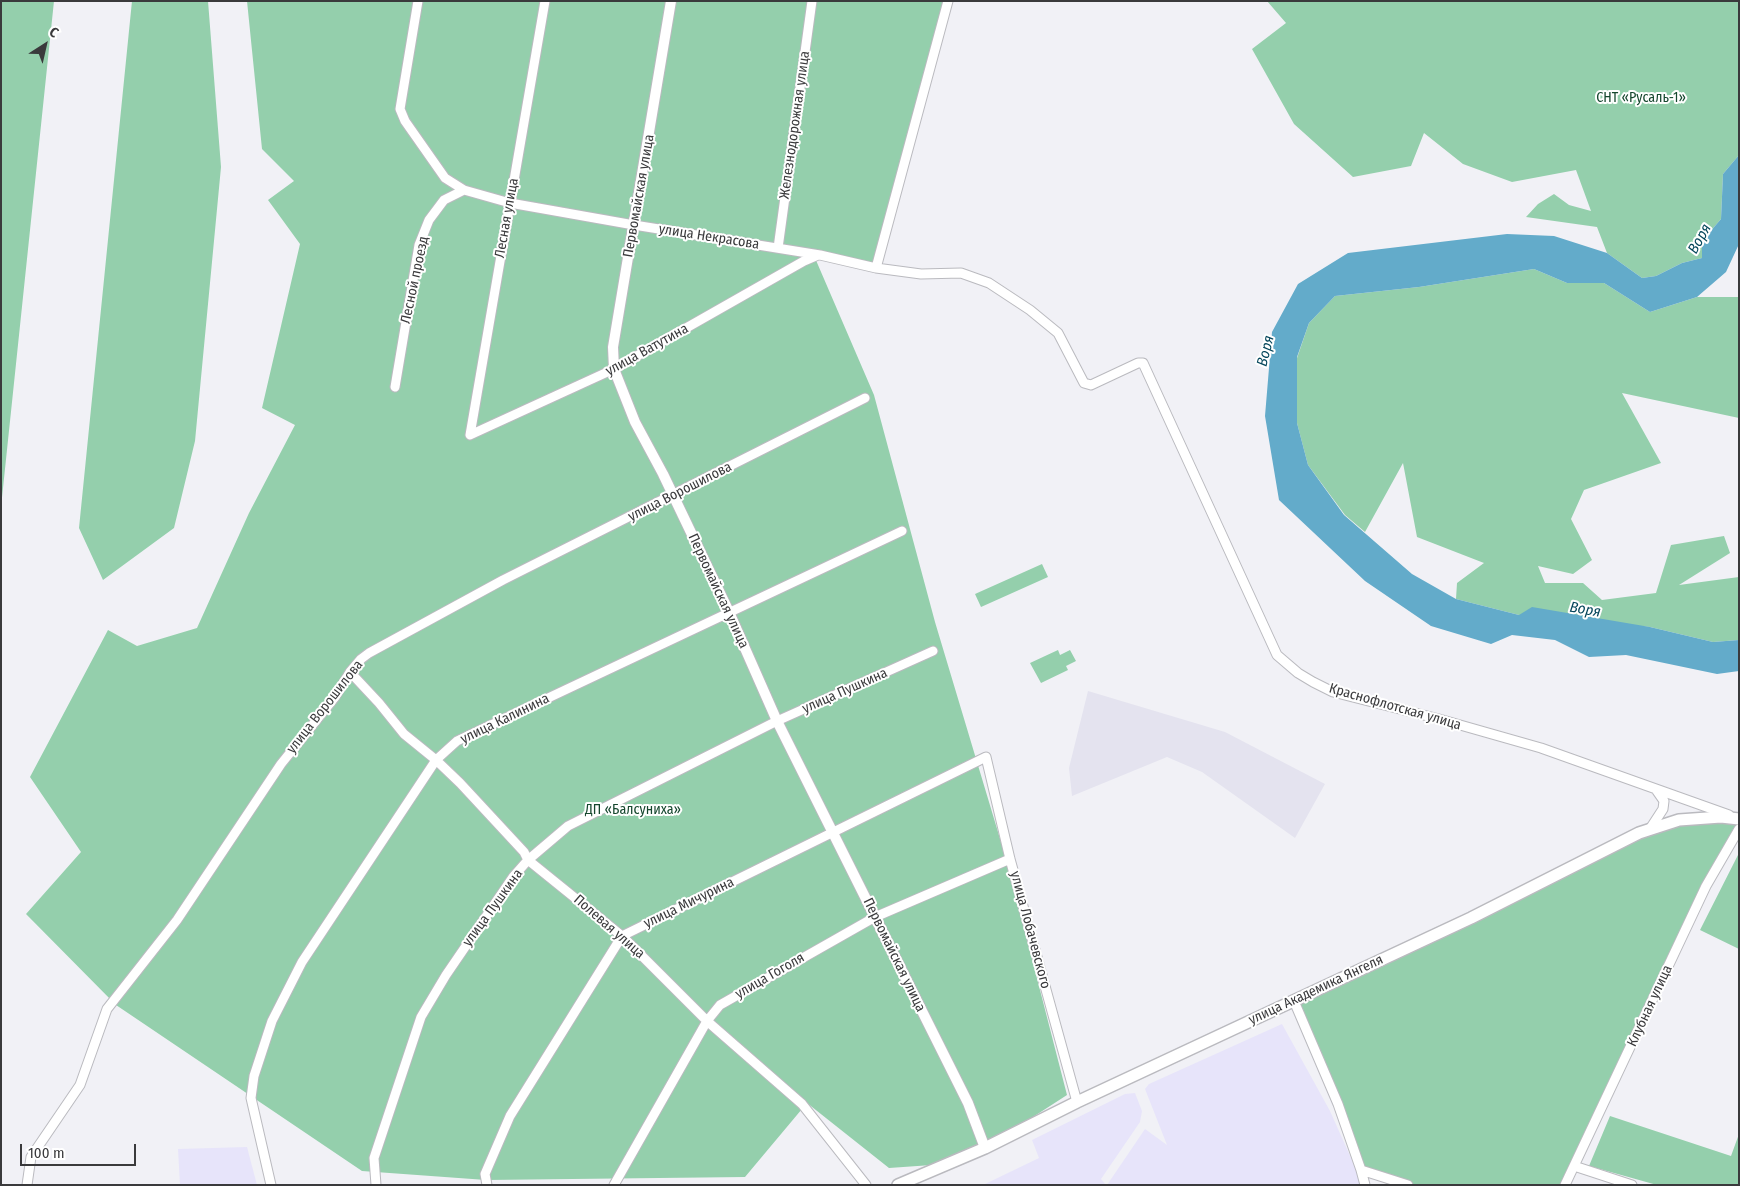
<!DOCTYPE html>
<html>
<head>
<meta charset="utf-8">
<style>
  body { margin:0 }
  #map { position:relative; width:1740px; height:1186px; overflow:hidden; background:#f1f1f6; font-family:"Fira Sans Condensed",sans-serif }
  canvas { display:block }
  .frame { position:absolute; inset:0; border:2px solid #3a3a3c; pointer-events:none }
  .north { position:absolute; left:20px; top:20px; width:50px; height:50px; -webkit-text-stroke:4px #fff; paint-order:stroke; rotate:35deg; font-size:14px; font-weight:700; line-height:20px; text-align:center; color:#3a3a3c }
  .north::after { content:''; display:block; margin:auto; width:18px; height:22px; background:#3a3a3c; clip-path:polygon(50% 0,100% 100%,50% 72%,0 100%) }
  .scale { position:absolute; left:20px; top:1144px; width:116px; height:22px; box-sizing:border-box; border:2px solid #3a3a3c; border-top:0; padding-left:6px; font-size:15px; line-height:18px; white-space:nowrap; color:#3a3a3c; -webkit-text-stroke:4px #fff; paint-order:stroke }
</style>
</head>
<body>
<div id="map">
<canvas width="1740" height="1186"></canvas>
<div class="frame"></div>
<div class="north">С</div>
<div class="scale">100 m</div>
</div>
<script>
const c = document.querySelector('canvas').getContext('2d');
c.lineJoin = 'round';
function paint(path, color) { c.fillStyle = color; c.fill(path, 'evenodd'); }
const toPath = rows => new Path2D(rows.map(r => 'M' + r).join(''));
function stroke(path, color, width, dash) { c.strokeStyle = color; c.lineWidth = width; c.lineCap = dash ? 'butt' : 'round'; c.setLineDash(dash || []); c.stroke(path); }
function write(font, color, halo, rows, align = 'center') {
  c.font = font + ' "Fira Sans Condensed",sans-serif'; c.lineWidth = 4; c.setLineDash([]); c.textBaseline = 'middle'; c.strokeStyle = halo; c.fillStyle = color; for (const [text, x, y, turn = 0] of rows) {
    c.save(); c.translate(x, y); c.rotate((+turn || 0) * Math.PI / 180); c.textAlign = isNaN(turn) ? turn : align; if (halo) c.strokeText(text, 0, 0); c.fillText(text, 0, 0); c.restore();
  }
}
paint(toPath([
  [1088,691,1225,732,1325,784,1295,838,1202,772,1167,757,1072,796,1069,768]
]), '#e4e3ef');
paint(toPath([
  [1282,1024,1330,1111,1363,1185,1107,1185,1145,1129,1167,1145,1145,1089,1149,1084],
  [1135,1093,1142,1111,1140,1122,1101,1179,1106,1185,983,1185,1039,1158,1032,1140,1125,1094],
  [247,1147,257,1185,180,1185,178,1149]
]), '#e7e4fa');
paint(toPath([
  [1,1,54,1,1,507],
  [132,1,208,1,221,167,195,441,174,528,103,580,79,528],
  [247,1,950,1,878,265,815,258,874,395,935,622,1007,862,1067,1095,985,1148,946,1164,889,1168,807,1103,745,1177,486,1180,362,1171,116,1005,26,914,81,852,30,777,108,630,137,646,197,628,249,513,295,425,262,408,300,244,268,200,294,181,262,149],
  [1267,1,1739,1,1739,155,1723,174,1721,219,1702,241,1702,258,1682,263,1656,276,1642,278,1607,253,1597,227,1526,217,1538,204,1554,194,1569,205,1591,211,1576,170,1512,182,1463,164,1424,133,1411,166,1353,177,1294,124,1252,49,1286,23],
  [1534,269,1567,283,1604,283,1650,312,1697,297,1739,297,1739,418,1622,393,1661,463,1584,490,1571,519,1592,560,1573,574,1538,566,1545,583,1583,583,1602,600,1656,593,1671,545,1724,536,1730,553,1679,585,1739,577,1739,640,1713,642,1650,627,1519,615,1456,599,1457,583,1484,563,1417,537,1403,463,1365,532,1345,515,1308,465,1297,423,1297,358,1309,323,1335,296,1419,287],
  [1042,564,1048,577,981,607,975,594],
  [1058,650,1060,655,1070,650,1076,661,1066,666,1068,670,1041,683,1030,663],
  [1739,819,1739,829,1706,886,1565,1185,1408,1185,1361,1170,1294,1001,1679,820],
  [1739,853,1739,949,1700,930],
  [1610,1116,1731,1156,1739,1134,1739,1185,1657,1185,1589,1166]
]), '#94cfac');
paint(toPath([
  [1739,155,1739,244,1726,272,1697,297,1650,312,1604,283,1567,283,1534,269,1419,287,1335,296,1309,323,1297,357,1297,423,1308,465,1344,515,1412,574,1456,599,1519,615,1532,607,1650,627,1713,642,1739,640,1739,671,1717,674,1626,655,1589,657,1555,640,1512,635,1491,644,1431,626,1365,581,1279,500,1265,416,1272,332,1298,284,1348,253,1507,234,1554,236,1607,253,1642,278,1656,276,1682,263,1702,258,1702,241,1721,219,1723,174]
]), '#63abca');
const minor = toPath([
  [418,1,400,109,405,121,445,178,464,190,510,203,634,225,820,255,876,268,921,274,961,273,989,283,1030,310,1058,333,1084,383,1091,385,1138,363,1143,363,1277,655,1298,673,1313,682,1333,692,1439,719,1541,748,1729,815],
  [778,248,812,1],
  [876,268,948,1],
  [395,387,419,245,429,220,444,200,464,190],
  [470,435,545,1],
  [470,435,614,369,804,261,818,255],
  [350,672,379,703,404,734,436,760,460,783,524,852,528,860,622,936,707,1021,802,1104,866,1185],
  [1650,829,1663,809,1664,801,1657,791],
  [1294,1001,1338,1104,1361,1170,1365,1185],
  [1574,1166,1632,1185],
  [1361,1170,1408,1185],
  [27,1185,31,1157,80,1085,107,1009,177,920,281,764,335,697,350,672,361,659,369,653,503,580,865,398],
  [271,1185,251,1098,254,1076,272,1021,302,962,436,760,457,741,902,531],
  [376,1185,374,1158,421,1017,446,975,513,877,528,860,568,826,777,721,933,651],
  [487,1185,485,1174,510,1116,622,936,986,757,1010,859,1077,1102],
  [614,1185,707,1021,720,1005,875,917,1010,859],
  [1565,1185,1706,886,1739,829]
]);
const tertiary = toPath([
  [671,1,613,347,614,369,635,422,663,474,729,612,777,721,968,1103,985,1148]
]);
const secondary = toPath([
  [898,1185,985,1148,1077,1102,1471,918,1639,833,1679,820,1721,817,1739,819]
]);
stroke(minor, '#bababf', 11);
stroke(tertiary, '#bababf', 12);
stroke(secondary, '#bababf', 14);
stroke(minor, '#fff', 9);
stroke(tertiary, '#fff', 10);
stroke(secondary, '#fff', 11);
write('14px', '#15472e', '#fff', [
  ["СНТ «Русаль-1»",1641,98],
  ["ДП «Балсуниха»",633,810]
]);
write('14px', '#3a3a3c', '#fff', [
  ["Железнодорожная улица",795,125,-82],
  ["Первомайская улица",639,196,-80],
  ["Лесная улица",507,218,-80],
  ["улица Некрасова",709,237,9],
  ["Лесной проезд",415,280,-78],
  ["улица Ватутина",647,350,-29],
  ["улица Ворошилова",680,492,-27],
  ["Первомайская улица",718,591,65],
  ["улица Пушкина",845,691,-24],
  ["улица Ворошилова",325,707,-52],
  ["Краснофлотская улица",1395,707,16],
  ["улица Калинина",505,719,-26],
  ["улица Мичурина",689,903,-26],
  ["улица Пушкина",493,908,-54],
  ["Полевая улица",609,927,41],
  ["улица Лобачевского",1030,930,75],
  ["Первомайская улица",894,955,64],
  ["улица Гоголя",770,976,-30],
  ["улица Академика Янгеля",1316,990,-25],
  ["Клубная улица",1650,1006,-65]
]);
write('italic 15px', '#05465b', '#fff', [
  ["Воря",1700,239,-61],
  ["Воря",1266,351,-76],
  ["Воря",1585,610,10]
]);
</script>
</body>
</html>
